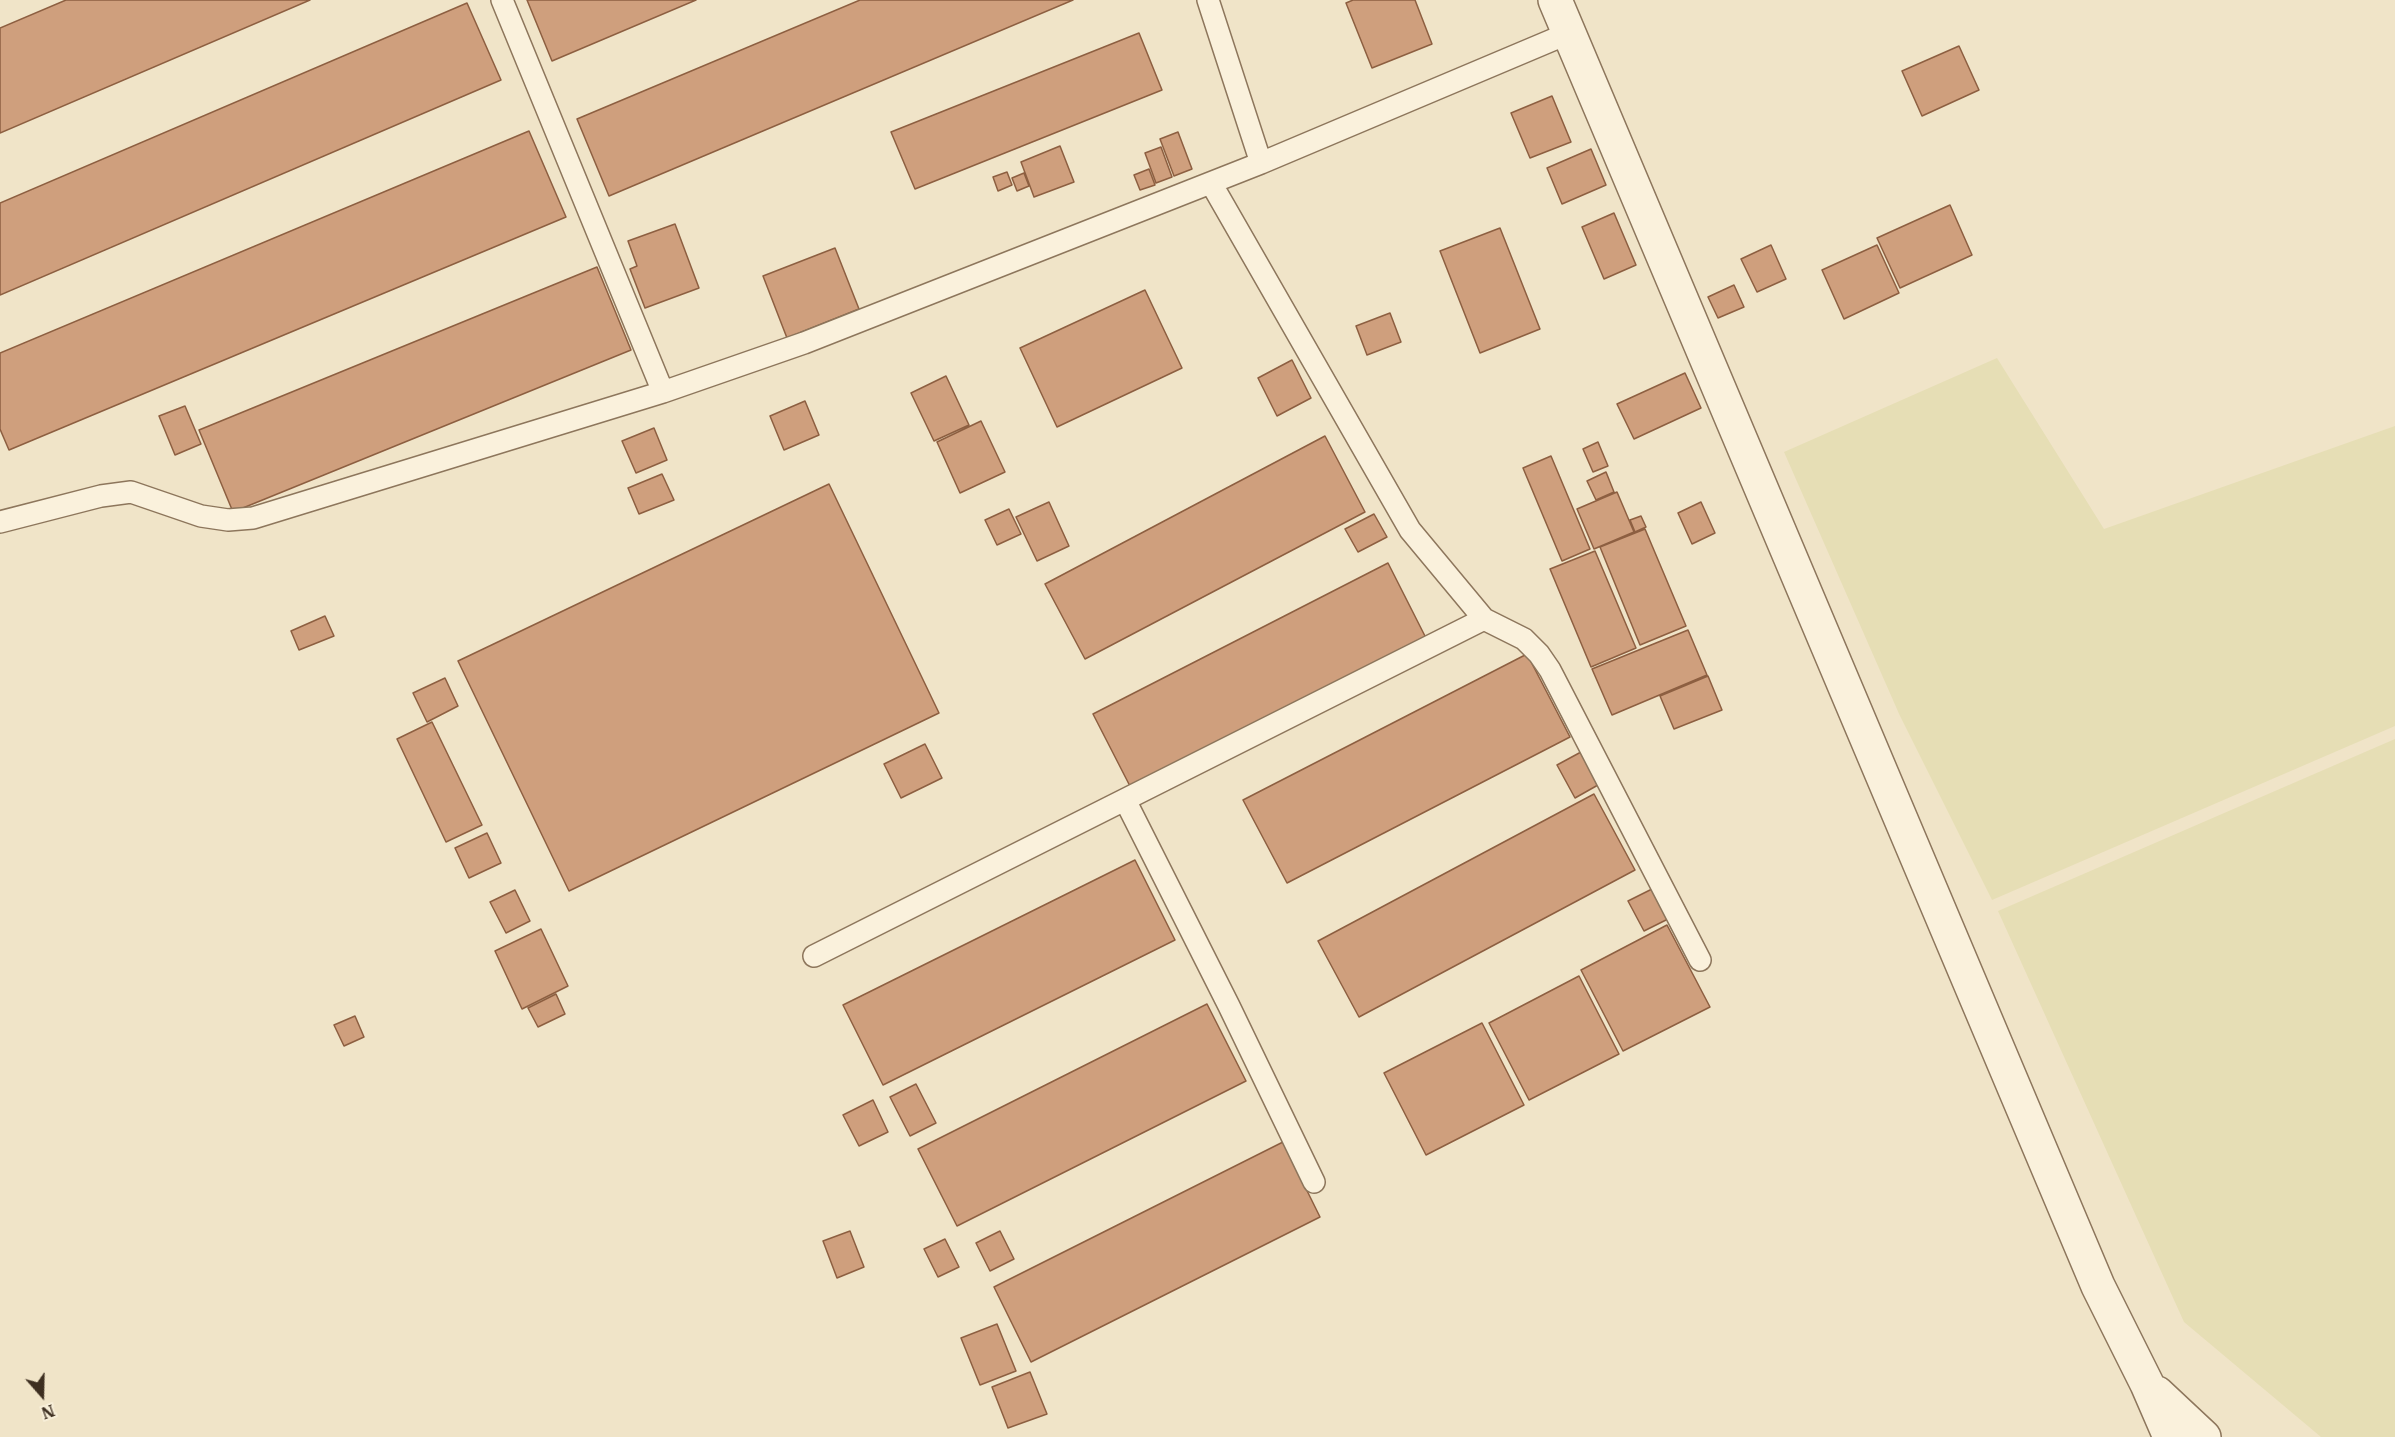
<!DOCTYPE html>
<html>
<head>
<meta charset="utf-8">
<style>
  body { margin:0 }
  #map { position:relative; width:2395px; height:1437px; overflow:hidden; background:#f0e4c8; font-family:"IBM Plex Serif",serif }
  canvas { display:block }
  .north { position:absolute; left:12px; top:1365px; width:60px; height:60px; -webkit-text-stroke:4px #f7eed8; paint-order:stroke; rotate:160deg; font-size:16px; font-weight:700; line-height:24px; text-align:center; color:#3d2e20 }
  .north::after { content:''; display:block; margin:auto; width:21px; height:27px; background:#3d2e20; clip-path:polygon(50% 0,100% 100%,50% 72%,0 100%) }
</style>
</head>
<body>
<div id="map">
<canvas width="2395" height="1437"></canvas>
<div class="north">N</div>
</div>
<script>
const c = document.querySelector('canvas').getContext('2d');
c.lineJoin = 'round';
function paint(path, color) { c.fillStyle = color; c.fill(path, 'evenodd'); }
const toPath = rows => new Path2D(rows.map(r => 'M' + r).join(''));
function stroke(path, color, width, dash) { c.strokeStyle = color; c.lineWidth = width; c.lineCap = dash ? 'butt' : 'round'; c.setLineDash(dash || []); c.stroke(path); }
paint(toPath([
  [1997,358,2104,529,2395,426,2395,726,1992,900,1900,716,1784,452],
  [2395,739,2395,1437,2321,1437,2184,1322,1998,911]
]), '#e6deb5');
const building = toPath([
  [66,0,310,0,0,133,0,28,66,0],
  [527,0,696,0,552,61,527,0],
  [860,0,1073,0,609,196,577,119,860,0],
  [1353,0,1415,0,1432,44,1372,68,1346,3,1353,0],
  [467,3,501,80,0,295,0,203,467,3],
  [1139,33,1162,90,915,189,891,132,1139,33],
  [1959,46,1979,90,1922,116,1902,71,1959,46],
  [1552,96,1571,142,1530,158,1511,113,1552,96],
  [529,131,566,217,9,450,0,429,0,353,529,131],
  [1178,132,1192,169,1174,176,1160,139,1178,132],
  [1060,146,1074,182,1034,197,1021,162,1060,146],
  [1161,147,1172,177,1156,183,1145,153,1161,147],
  [1591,149,1606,185,1562,204,1547,168,1591,149],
  [1149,169,1155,185,1140,190,1134,175,1149,169],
  [1007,172,1012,185,998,191,993,177,1007,172],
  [1024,173,1029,186,1017,191,1012,178,1024,173],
  [1950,205,1972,255,1900,288,1877,238,1950,205],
  [1614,213,1636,265,1604,279,1582,227,1614,213],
  [675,224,699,288,645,308,630,269,637,266,628,241,675,224],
  [1500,228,1540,329,1480,353,1440,251,1500,228],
  [1771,245,1786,279,1757,292,1741,259,1771,245],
  [1877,245,1899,293,1844,319,1822,270,1877,245],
  [835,248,859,309,787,338,763,276,835,248],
  [597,267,631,350,233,512,199,430,597,267],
  [1734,285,1744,307,1718,318,1708,297,1734,285],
  [1145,290,1182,368,1057,427,1020,348,1145,290],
  [1390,313,1401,342,1367,355,1356,326,1390,313],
  [1292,360,1311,398,1277,416,1258,378,1292,360],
  [1685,373,1701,408,1634,439,1617,404,1685,373],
  [946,376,969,425,934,441,911,393,946,376],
  [805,401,819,435,784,450,770,416,805,401],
  [185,406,201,444,175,455,159,416,185,406],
  [981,421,1005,472,960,493,937,442,981,421],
  [654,428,667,460,636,473,622,441,654,428],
  [1325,436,1365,512,1085,659,1045,584,1325,436],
  [1598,442,1608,466,1593,472,1583,449,1598,442],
  [1551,456,1590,549,1562,561,1523,468,1551,456],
  [1606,472,1614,492,1596,500,1587,481,1606,472],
  [662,474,674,500,639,514,628,488,662,474],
  [829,484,939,713,569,891,458,661,829,484],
  [1617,492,1634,532,1594,549,1577,509,1617,492],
  [1049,502,1069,546,1037,561,1016,517,1049,502],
  [1701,502,1715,533,1692,544,1678,513,1701,502],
  [1009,509,1021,534,997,545,985,520,1009,509],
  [1374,514,1387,537,1358,552,1345,529,1374,514],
  [1641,516,1646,527,1635,532,1630,520,1641,516],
  [1645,529,1686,626,1640,645,1600,547,1645,529],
  [1595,551,1636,648,1591,667,1550,569,1595,551],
  [1388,563,1428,642,1133,792,1093,714,1388,563],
  [325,616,334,636,299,650,291,631,325,616],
  [1688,630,1707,675,1612,715,1592,669,1688,630],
  [1527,654,1570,737,1287,883,1243,800,1527,654],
  [1708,676,1722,710,1674,729,1660,696,1708,676],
  [445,678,458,706,427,722,413,693,445,678],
  [432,722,482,825,446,842,397,739,432,722],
  [925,744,942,778,901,798,884,764,925,744],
  [1581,752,1598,785,1575,798,1557,765,1581,752],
  [1594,794,1635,870,1359,1017,1318,941,1594,794],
  [487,833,501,863,469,878,455,848,487,833],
  [1135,860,1175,940,883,1085,843,1005,1135,860],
  [1654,888,1670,918,1644,931,1628,901,1654,888],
  [515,890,530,921,506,933,490,902,515,890],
  [1667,925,1710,1007,1623,1051,1581,970,1667,925],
  [541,929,568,986,522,1009,495,951,541,929],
  [1579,976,1619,1054,1529,1100,1489,1023,1579,976],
  [556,994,565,1014,538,1027,528,1008,556,994],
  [1207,1004,1246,1081,957,1226,918,1149,1207,1004],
  [355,1016,364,1037,344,1046,334,1025,355,1016],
  [1482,1023,1524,1105,1426,1155,1384,1073,1482,1023],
  [916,1084,936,1123,910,1136,890,1097,916,1084],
  [873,1100,888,1132,859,1146,843,1115,873,1100],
  [1283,1142,1320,1217,1031,1362,994,1287,1283,1142],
  [850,1231,864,1267,837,1278,823,1241,850,1231],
  [1000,1231,1014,1259,990,1271,976,1243,1000,1231],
  [945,1239,959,1267,938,1277,924,1249,945,1239],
  [997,1324,1016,1371,980,1385,961,1338,997,1324],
  [1030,1372,1047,1414,1008,1428,992,1387,1030,1372]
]);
paint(building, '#cf9f7d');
stroke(building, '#8d5f41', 1.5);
const lane = toPath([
  [502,0,663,392],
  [1208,0,1261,163],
  [1211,183,1410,530,1484,619,1524,639,1539,654,1550,670,1700,960],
  [0,522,101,496,131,492,201,516,228,520,253,518,663,392,804,343,1261,163,1569,33],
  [1125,800,1229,1006,1314,1182],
  [814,956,1484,619]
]);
const street = toPath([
  [1555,0,2098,1286,2147,1384,2170,1437],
  [2157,1393,2204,1437]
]);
stroke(lane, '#8d765c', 24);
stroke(street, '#8d765c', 36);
stroke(lane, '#faf1dc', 21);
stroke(street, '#faf1dc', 33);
</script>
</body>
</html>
